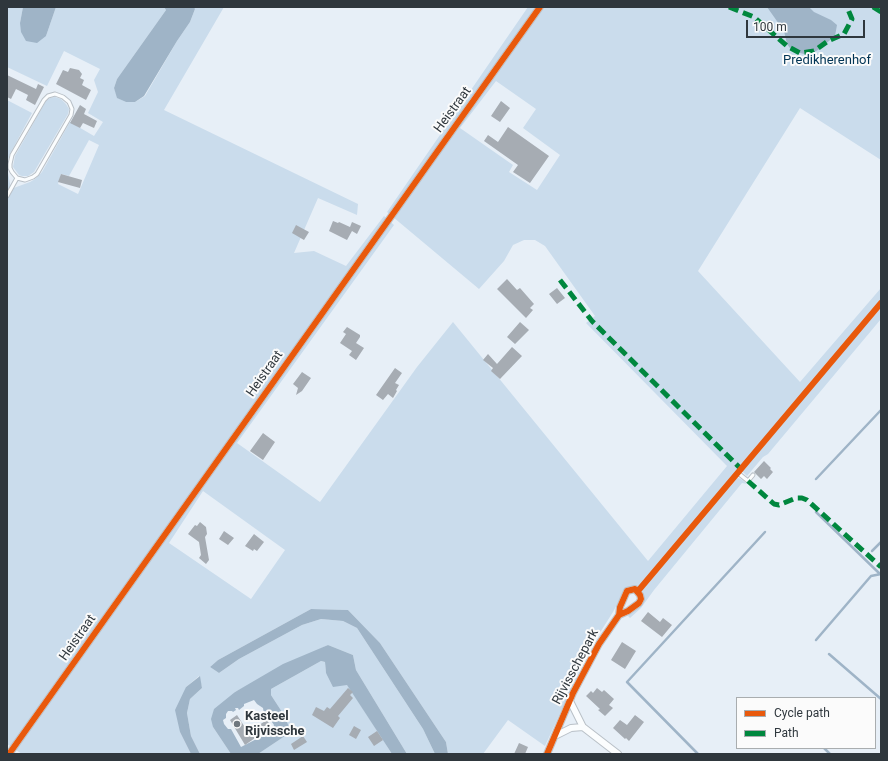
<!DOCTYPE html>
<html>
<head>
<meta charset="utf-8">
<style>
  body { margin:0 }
  #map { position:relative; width:888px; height:761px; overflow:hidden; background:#e7eff7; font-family:Roboto,sans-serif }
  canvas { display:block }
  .frame { position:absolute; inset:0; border:8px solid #2f373d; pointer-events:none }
  .legend { position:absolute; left:736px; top:697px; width:140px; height:52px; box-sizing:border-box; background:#fbfbfb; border:1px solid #a9adaf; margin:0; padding:5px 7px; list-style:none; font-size:12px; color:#2f373d }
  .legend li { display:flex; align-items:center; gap:8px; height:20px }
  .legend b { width:20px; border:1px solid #a9adaf }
  .scale { position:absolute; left:746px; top:20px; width:119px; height:18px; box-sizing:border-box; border:2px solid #2f373d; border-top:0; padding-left:5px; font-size:12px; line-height:14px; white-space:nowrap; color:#2f373d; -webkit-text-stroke:3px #fbfbfb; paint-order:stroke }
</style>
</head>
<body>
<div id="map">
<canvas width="888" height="761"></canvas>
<div class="frame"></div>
<ul class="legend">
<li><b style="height:5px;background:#e8590c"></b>Cycle path</li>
<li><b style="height:5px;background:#00873e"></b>Path</li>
</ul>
<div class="scale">100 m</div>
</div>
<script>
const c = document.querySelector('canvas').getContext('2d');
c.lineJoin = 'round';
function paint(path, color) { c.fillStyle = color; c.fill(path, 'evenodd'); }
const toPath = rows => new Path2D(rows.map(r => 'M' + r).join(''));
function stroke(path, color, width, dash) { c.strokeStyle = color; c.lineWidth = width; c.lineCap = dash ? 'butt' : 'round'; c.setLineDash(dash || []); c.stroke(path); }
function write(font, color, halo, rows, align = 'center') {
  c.font = font + ' Roboto,sans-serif'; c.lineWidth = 4; c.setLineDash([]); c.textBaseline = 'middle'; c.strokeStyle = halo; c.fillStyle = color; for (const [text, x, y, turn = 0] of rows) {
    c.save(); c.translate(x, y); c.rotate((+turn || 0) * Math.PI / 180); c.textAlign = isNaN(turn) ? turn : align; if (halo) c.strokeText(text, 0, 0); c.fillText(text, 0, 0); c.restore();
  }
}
paint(toPath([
  [7,7,23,7,20,23,46,36,56,7,164,7,166,10,117,79,114,88,118,98,126,102,135,102,145,96,177,41,190,22,195,9,194,7,224,7,164,110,358,204,357,215,318,198,294,253,314,251,346,266,384,216,394,225,237,443,320,502,417,367,453,322,648,561,727,466,586,323,595,316,545,246,535,240,524,240,513,245,504,261,479,289,387,212,528,7,881,7,881,160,800,108,698,271,800,382,881,288,881,300,639,587,633,586,628,587,624,591,613,612,589,650,545,746,508,720,483,754,448,754,446,742,380,643,348,610,311,609,218,660,210,667,219,673,239,659,302,625,321,619,343,621,357,628,423,729,435,754,407,754,356,670,353,655,328,645,235,692,213,727,231,754,200,754,191,736,187,713,190,699,202,688,199,676,186,687,180,732,191,754,22,754,7,744,7,167,11,189,30,182,35,179,42,172,70,122,94,136,103,122,88,113,98,92,94,80,100,69,64,51,47,86,7,67],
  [496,81,536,109,523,128,560,155,537,190,509,172,513,165,460,128],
  [89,140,99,145,78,194,58,184,61,174,69,176],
  [203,491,285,550,251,599,169,543],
  [55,97,61,99,66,104,69,109,68,114,34,172,28,176,22,176,19,175,13,167,15,156,46,101,50,98],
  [7,100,32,113,10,154,7,162],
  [881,307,881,319,768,454,763,457,747,476,742,471],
  [738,478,741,479,747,484,742,483,654,590,641,608,630,618,628,616,642,604,644,600,642,590,735,479],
  [321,661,325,662,326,673,347,684,392,754,258,754,285,736,284,715,271,695,271,689]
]), '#cadcec');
paint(toPath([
  [23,7,56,7,46,36,37,43,26,41,21,32,20,23],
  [164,7,194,7,195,9,190,22,177,41,144,96,135,102,126,102,117,98,114,88,117,79,166,10],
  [767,7,809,7,814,12,831,20,837,25,835,36,818,50,808,55,792,51,787,44,784,31],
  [311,609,348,610,380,643,446,742,448,754,435,754,423,729,357,628,343,621,321,619,302,625,239,659,219,673,210,667,218,660],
  [328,645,353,655,356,670,407,754,392,754,347,685,333,687,326,673,325,662,321,661,271,689,271,695,284,715,289,727,285,736,258,754,231,754,213,727,211,719,214,709,235,692,283,664],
  [254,700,257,704,263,708,264,714,267,715,274,725,272,731,241,747,231,729,228,729,224,724,223,720,226,718,226,714,228,711,232,711,233,712,236,710,235,708,238,708,239,710,244,706,244,704],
  [200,676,202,688,190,699,187,713,191,736,200,754,191,754,180,732,175,710,186,687]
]), '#9fb4c7');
stroke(toPath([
  [816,479,881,410],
  [816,512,880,574],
  [872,551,881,542],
  [816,640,871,576,881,574],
  [829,654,881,699],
  [824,748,830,754],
  [698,754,627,682,765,532]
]), '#9fb4c7', 2.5);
paint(toPath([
  [70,68,79,70,82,74,80,78,84,80,82,85,91,90,86,100,56,84,63,70,68,72],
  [7,75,36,89,38,84,44,87,35,105,26,100,28,95,16,89,11,99,7,97],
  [501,101,510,108,500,122,491,116],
  [80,105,86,109,84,114,97,121,94,128,83,123,80,128,70,123],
  [508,127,549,156,530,183,513,172,518,165,484,141,488,135,498,142],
  [61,174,82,180,80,188,58,182],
  [333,221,338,223,339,222,350,227,352,222,361,226,357,234,352,231,347,240,329,231],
  [296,225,309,232,304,240,292,233],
  [507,279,517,290,520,288,534,304,530,308,533,310,526,318,497,289],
  [557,288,565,298,557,304,549,294],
  [520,322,529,330,515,344,507,337],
  [347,327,360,335,360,337,356,343,364,348,356,360,349,355,352,351,340,343,346,334,343,332],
  [512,347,522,356,500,379,491,371,493,368,483,360,488,354,497,364],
  [395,368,402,373,395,383,399,385,396,390,397,391,393,398,388,394,383,400,376,395],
  [302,372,311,378,302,391,296,395,298,388,293,384],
  [263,433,275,442,263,460,250,451],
  [764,461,771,468,770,469,773,472,767,479,764,476,761,479,754,472],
  [200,522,206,527,207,534,205,537,209,560,206,564,199,558,201,555,199,542,188,534,195,525,197,526],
  [224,531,234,538,228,545,219,539],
  [254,534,264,542,257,551,254,549,253,551,245,546],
  [648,612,660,622,663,618,672,625,662,637,641,621],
  [622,642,636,651,625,669,611,660],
  [348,688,353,692,350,695,353,698,338,716,340,718,333,728,312,715,316,707,324,711,327,707,330,709],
  [597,688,602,692,604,690,614,699,609,705,613,708,605,716,598,710,600,709,586,696,591,691,593,693],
  [237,715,248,732,267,720,271,727,245,745,230,720],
  [635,715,644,722,629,741,626,738,625,739,613,728,620,720,627,725],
  [354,726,361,730,356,739,349,735],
  [377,731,383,740,374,746,368,737],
  [303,736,307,742,294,750,291,744],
  [519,743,528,747,525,754,514,754]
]), '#a6acb3');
const lane = toPath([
  [55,94,63,97,69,102,72,109,71,115,37,174,33,177,25,180,17,178,12,172,10,168,10,164,12,155,44,100,48,96,55,94],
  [7,196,17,178],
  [738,473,748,481,753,475]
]);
const street = toPath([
  [570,701,583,727,618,754],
  [555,736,571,728,583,727],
  [9,754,540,7],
  [547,754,573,693,599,644,619,615,628,611,639,603,641,599,640,595,635,589,627,591,620,607,619,615]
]);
stroke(lane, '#b9c0c7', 5);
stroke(street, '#b9c0c7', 8);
stroke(lane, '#fbfdfe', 3);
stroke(street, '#fbfdfe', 6);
stroke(toPath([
  [729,7,754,17,787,46,800,53,814,51,828,41,844,34,852,19,847,7],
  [873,7,881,12],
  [560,280,592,321,741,469],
  [748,481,774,504,779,505,796,498,802,498,807,500,881,567]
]), '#00873e', 5, [10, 5]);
stroke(toPath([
  [638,591,881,303],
  [9,754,540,7],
  [547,754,573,693,599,644,619,615,628,611,639,603,641,599,640,595,635,589,627,591,620,607,619,615]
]), '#e8590c', 6);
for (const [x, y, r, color] of [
  [237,724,4,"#6f777e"]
]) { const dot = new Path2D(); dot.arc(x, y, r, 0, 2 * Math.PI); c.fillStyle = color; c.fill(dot); stroke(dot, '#fbfbfb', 1.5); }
write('13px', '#013454', '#fbfbfb', [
  ["Predikherenhof",827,61]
]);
write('13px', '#2f373d', '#fbfbfb', [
  ["Heistraat",453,110,-54],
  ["Heistraat",265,374,-55],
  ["Heistraat",78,638,-55],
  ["Rijvisschepark",576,667,-62]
]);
write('bold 13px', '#2f373d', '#fbfbfb', [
  ["Kasteel",245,717],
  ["Rijvissche",245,732]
], 'left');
</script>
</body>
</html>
